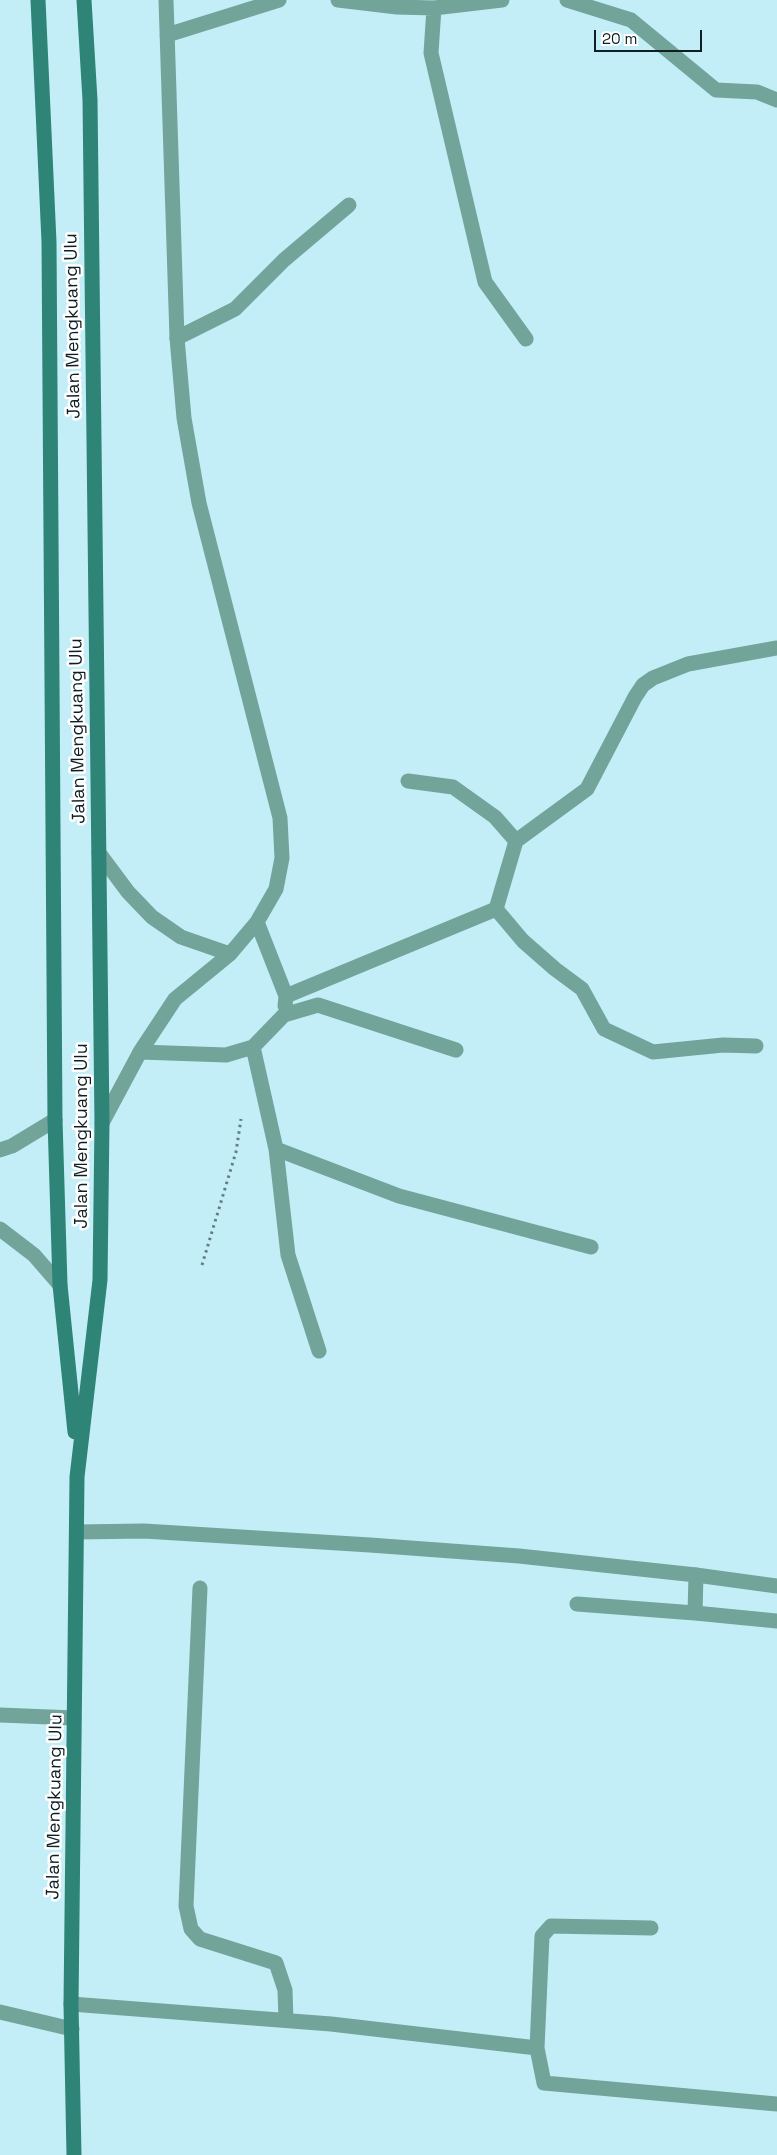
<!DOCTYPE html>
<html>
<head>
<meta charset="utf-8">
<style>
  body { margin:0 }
  #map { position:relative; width:777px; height:2155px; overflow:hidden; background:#c4eef7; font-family:"Space Grotesk",sans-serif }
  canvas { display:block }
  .scale { position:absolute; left:594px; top:30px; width:108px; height:22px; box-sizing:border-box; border:2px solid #0e1e21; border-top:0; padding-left:6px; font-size:15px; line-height:18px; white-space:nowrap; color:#0e1e21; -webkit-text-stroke:4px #fff; paint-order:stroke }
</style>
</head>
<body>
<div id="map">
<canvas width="777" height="2155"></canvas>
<div class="scale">20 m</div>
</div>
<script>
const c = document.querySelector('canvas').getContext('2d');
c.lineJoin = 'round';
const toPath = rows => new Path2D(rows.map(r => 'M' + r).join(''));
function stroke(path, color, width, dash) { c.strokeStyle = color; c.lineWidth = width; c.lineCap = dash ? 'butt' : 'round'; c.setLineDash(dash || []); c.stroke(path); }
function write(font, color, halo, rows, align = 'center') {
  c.font = font + ' "Space Grotesk",sans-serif'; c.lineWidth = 5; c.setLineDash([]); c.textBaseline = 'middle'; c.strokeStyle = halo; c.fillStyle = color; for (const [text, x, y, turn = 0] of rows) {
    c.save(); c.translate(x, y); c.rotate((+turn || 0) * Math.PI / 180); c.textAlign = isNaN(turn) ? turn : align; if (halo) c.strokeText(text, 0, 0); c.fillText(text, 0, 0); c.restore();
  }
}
stroke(toPath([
  [202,1265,236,1152,241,1119]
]), '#627e84', 3, [2.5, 4]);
stroke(toPath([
  [177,338,235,309,284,260,349,205],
  [408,781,453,787,495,817,516,841],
  [496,909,523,941,555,969,582,989,604,1029,653,1052,723,1045,756,1046],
  [200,1588,186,1906,191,1929,200,1939,276,1963,285,1990,286,2020],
  [577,1604,695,1613,696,1575],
  [695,1613,777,1621],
  [71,2004,331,2024,537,2048,544,2083,777,2104],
  [537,2048,542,1936,551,1926,651,1928]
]), '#72a49a', 15);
stroke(toPath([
  [338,0,397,7,434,8,502,0],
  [567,0,631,20,716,90,757,92,777,100],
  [434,8,431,53,485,282,526,339],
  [167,35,279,0],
  [99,853,128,892,152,917,181,937,230,954],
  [257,922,286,996,285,1006],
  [286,996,496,909,516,841,587,789,635,697,643,685,653,678,688,664,777,648],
  [253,1047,276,1149,399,1196,591,1247],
  [140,1052,226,1055,253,1047,284,1015,318,1005,456,1050],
  [102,1123,140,1052,175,999,230,954,257,922,276,889,282,858,280,818,199,503,184,418,177,338,166,0],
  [276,1149,288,1255,319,1351],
  [0,1150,12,1146,55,1120],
  [0,1229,34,1255,60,1285],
  [77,1532,144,1531,370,1545,519,1556,696,1575,777,1586],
  [0,1715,74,1718],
  [0,2012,72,2029]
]), '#72a49a', 15);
stroke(toPath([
  [38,0,49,242,55,1120,60,1285,75,1432],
  [74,2155,71,2004,77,1477,100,1280,102,1123,90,100,84,0]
]), '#2e8477', 15);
write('18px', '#0e1e21', '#fff', [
  ["Jalan Mengkuang Ulu",73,326,-91],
  ["Jalan Mengkuang Ulu",78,731,-91],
  ["Jalan Mengkuang Ulu",82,1136,-90],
  ["Jalan Mengkuang Ulu",55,1807,-89]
]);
</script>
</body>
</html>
